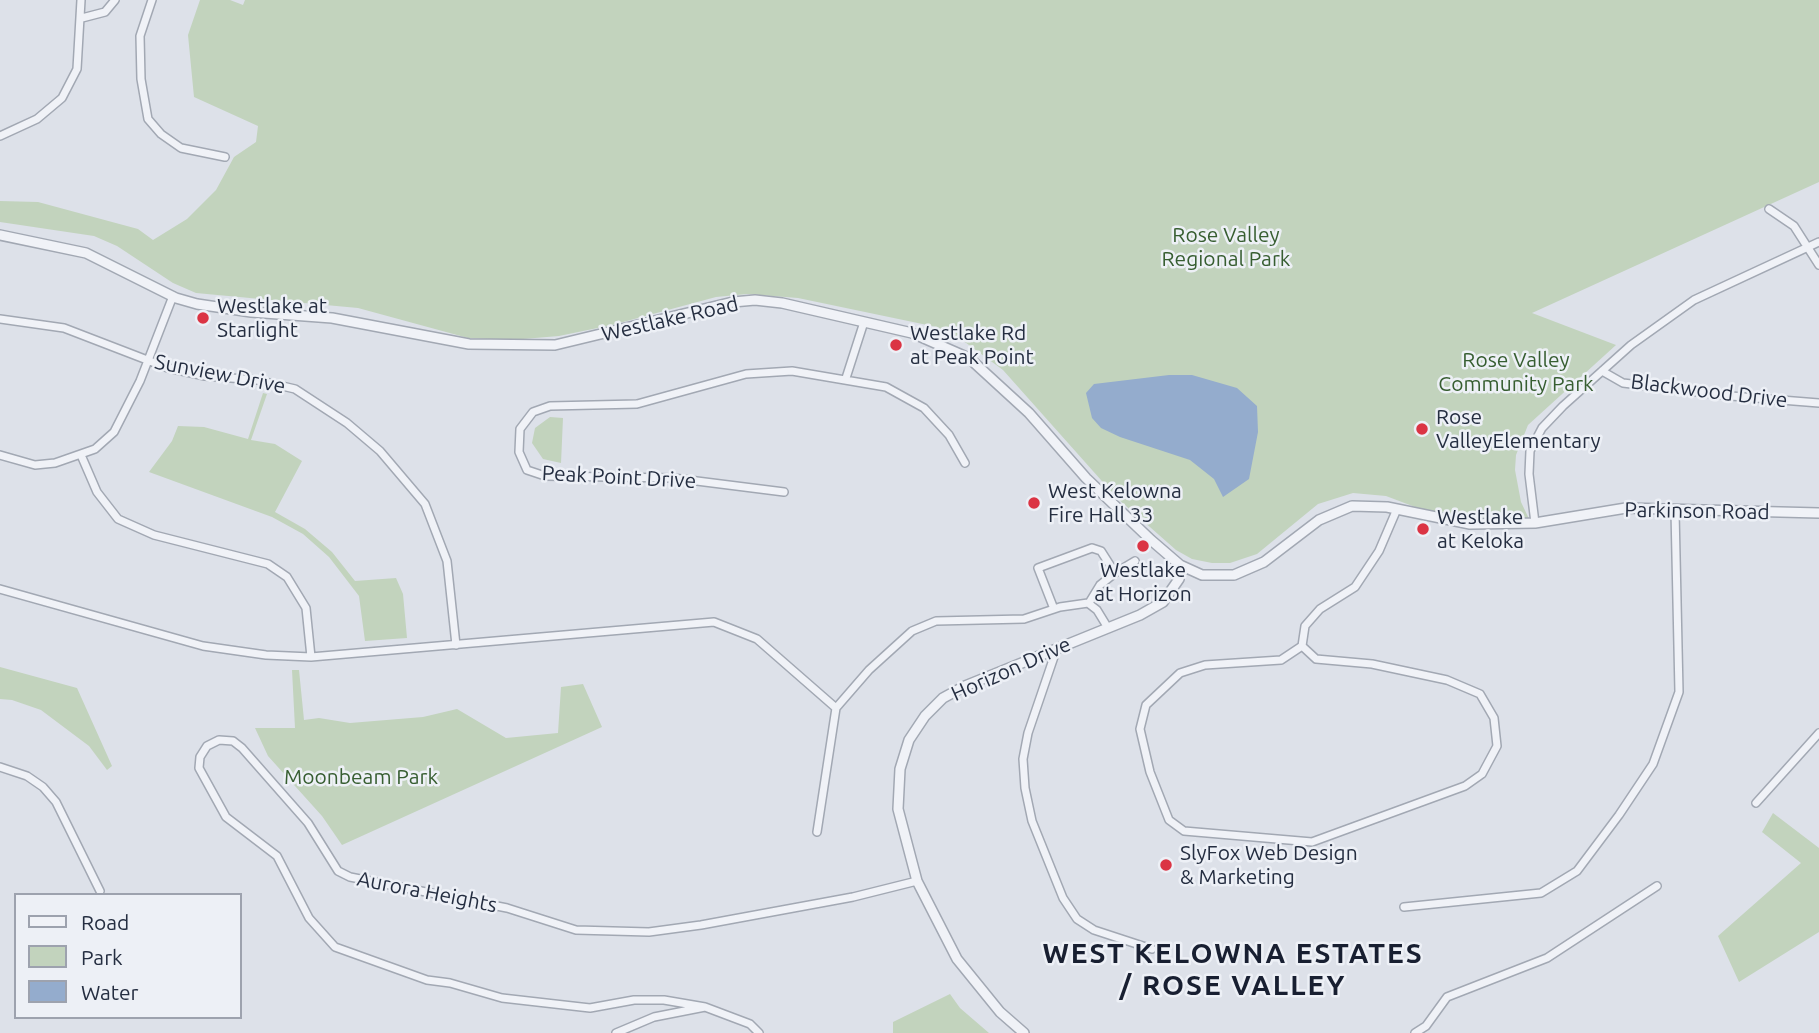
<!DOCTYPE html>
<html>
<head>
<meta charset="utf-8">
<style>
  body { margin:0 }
  #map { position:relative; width:1819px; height:1033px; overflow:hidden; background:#dde1e9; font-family:Ubuntu,sans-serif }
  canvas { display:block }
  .legend { position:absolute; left:14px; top:893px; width:228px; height:126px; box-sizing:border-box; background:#edf0f6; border:2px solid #9da2ae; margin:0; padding:9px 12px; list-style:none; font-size:21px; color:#252e41 }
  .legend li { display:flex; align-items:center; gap:14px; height:35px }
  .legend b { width:35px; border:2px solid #9da2ae }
</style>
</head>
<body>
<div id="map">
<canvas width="1819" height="1033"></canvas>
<ul class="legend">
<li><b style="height:9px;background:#f0f2f7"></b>Road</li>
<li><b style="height:19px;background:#c2d3bd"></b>Park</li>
<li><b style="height:19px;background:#94accd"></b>Water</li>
</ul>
</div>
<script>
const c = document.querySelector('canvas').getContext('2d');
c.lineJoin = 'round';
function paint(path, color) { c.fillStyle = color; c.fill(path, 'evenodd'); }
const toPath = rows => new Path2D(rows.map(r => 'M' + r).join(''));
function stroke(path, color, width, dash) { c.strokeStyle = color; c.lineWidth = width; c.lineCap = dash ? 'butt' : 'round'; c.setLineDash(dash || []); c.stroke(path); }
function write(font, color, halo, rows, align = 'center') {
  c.font = font + ' Ubuntu,sans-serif'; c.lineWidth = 5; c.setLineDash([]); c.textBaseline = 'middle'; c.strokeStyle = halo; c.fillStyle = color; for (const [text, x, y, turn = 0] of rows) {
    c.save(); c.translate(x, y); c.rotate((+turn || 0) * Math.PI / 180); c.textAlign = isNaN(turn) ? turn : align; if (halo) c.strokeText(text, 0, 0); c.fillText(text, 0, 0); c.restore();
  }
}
paint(toPath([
  [200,0,230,0,243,5,245,0,1819,0,1819,182,1532,313,1616,345,1528,425,1516,455,1515,470,1521,502,1530,521,1431,513,1386,496,1353,493,1318,504,1257,554,1230,563,1212,563,1192,559,1176,550,1117,498,1003,370,958,337,932,326,798,298,747,294,716,297,612,325,559,336,511,340,468,338,358,308,196,293,173,283,117,246,94,236,0,222,0,201,38,202,138,229,153,240,187,219,216,190,234,157,256,142,258,126,194,97,188,35],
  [263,393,267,394,251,440,275,444,302,461,275,512,305,529,332,552,355,581,396,578,403,594,407,638,365,641,359,596,329,557,303,534,272,517,149,472,172,441,178,426,204,427,248,439],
  [550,417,563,418,561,463,543,459,532,443,535,428],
  [0,667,77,688,112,766,107,770,89,746,41,710,12,700,0,699],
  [292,670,299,670,304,720,319,718,350,723,423,717,457,709,506,738,558,733,561,687,583,684,602,727,342,845,322,816,268,756,255,728,295,728],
  [1773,813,1819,848,1819,932,1739,982,1718,936,1801,863,1762,832],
  [950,994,960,1008,989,1033,893,1033,893,1022]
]), '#c2d3bd');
paint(toPath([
  [1169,375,1192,375,1237,388,1257,406,1258,432,1249,479,1223,497,1214,479,1190,460,1120,437,1101,428,1092,418,1086,393,1094,384]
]), '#94accd');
const minor = toPath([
  [152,0,140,36,141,79,148,119,161,134,181,148,225,157],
  [82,18,105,12,115,0],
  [0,136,37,119,62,98,77,69,81,0],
  [1769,209,1794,226,1819,265],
  [0,319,64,328,168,368,205,376,257,380,295,389,347,423,380,451,425,504,447,561,456,645],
  [1602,371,1623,383,1731,396,1819,403],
  [846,378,864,322],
  [0,455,35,465,55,463,95,449,114,432,140,381,173,296],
  [81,455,97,492,118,519,154,535,268,564,287,577,306,608,311,657],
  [784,492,673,478,545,476,527,470,519,452,520,429,533,412,550,406,637,404,746,374,792,371,886,387,924,408,949,435,965,463],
  [1535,523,1529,474,1530,451,1542,428,1563,406,1631,345,1694,300,1819,242],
  [0,589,203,646,266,655,311,657,714,622,757,639,836,708],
  [1089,603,1100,585,1115,573],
  [1054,609,1038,568,1092,548,1101,551,1115,573,1135,561],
  [1302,646,1316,659,1372,664,1447,680,1480,694,1494,718,1497,746,1482,774,1465,786,1312,842,1184,831,1169,820,1150,772,1140,729,1146,705,1180,673,1205,665,1281,660,1302,646],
  [1302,646,1305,626,1320,609,1355,587,1379,551,1397,509],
  [1057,648,1028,733,1023,759,1025,788,1032,821,1063,898,1077,919,1094,930,1152,949],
  [0,767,27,776,43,787,56,802,100,891],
  [1756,803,1819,733],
  [817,832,836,708,869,670,912,631,936,621,1024,619,1060,607,1088,603,1097,610,1108,628],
  [1404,907,1541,893,1577,871,1619,815,1653,764,1679,692,1675,511],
  [705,1007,664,1000,634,1000,590,1008,502,998,450,983,427,980,335,947,309,918,277,856,226,817,199,768,200,757,207,746,219,740,233,741,242,748,308,823,338,871,350,877,507,908,576,930,649,932,701,925,853,897,917,881],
  [616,1033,654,1017,705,1007,750,1024,759,1033],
  [1415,1033,1426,1026,1447,997,1547,958,1657,886]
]);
const tertiary = toPath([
  [0,235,86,253,176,298,197,304,251,312,332,318,469,344,555,345,733,302,755,300,782,303,912,333,969,358,1029,413,1086,478,1151,540,1180,565,1202,575,1234,575,1264,562,1319,520,1352,506,1387,507,1470,524,1535,523,1626,508,1819,513],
  [1024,1033,1000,1012,957,959,917,881,898,809,900,769,909,740,925,716,943,698,965,686,1140,615,1163,602,1179,579,1180,565]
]);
stroke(minor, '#a2a8b3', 10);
stroke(tertiary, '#a2a8b3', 12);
stroke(minor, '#f0f2f7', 7);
stroke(tertiary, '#f0f2f7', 9);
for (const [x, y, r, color] of [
  [203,318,7,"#db3444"],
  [896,345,7,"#db3444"],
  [1422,429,7,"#db3444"],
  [1034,503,7,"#db3444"],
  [1423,529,7,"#db3444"],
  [1143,546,7,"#db3444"],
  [1166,865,7,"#db3444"]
]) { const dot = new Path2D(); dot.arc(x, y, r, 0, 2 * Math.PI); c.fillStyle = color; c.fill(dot); stroke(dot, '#edf0f6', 2.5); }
write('21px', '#375e31', '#edf0f6', [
  ["Rose Valley",1226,235],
  ["Regional Park",1226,259],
  ["Rose Valley",1516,360],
  ["Community Park",1516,384],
  ["Moonbeam Park",361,777]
]);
write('21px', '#252e41', '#edf0f6', [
  ["Westlake at",217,306],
  ["Starlight",217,330],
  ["Westlake Rd",910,333],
  ["at Peak Point",910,357],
  ["Rose",1436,417],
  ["ValleyElementary",1436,441],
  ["West Kelowna",1048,491],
  ["Fire Hall 33",1048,515],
  ["Westlake",1437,517],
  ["at Keloka",1437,541],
  ["Westlake",1143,570,"center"],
  ["at Horizon",1143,594,"center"],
  ["SlyFox Web Design",1180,853],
  ["& Marketing",1180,877]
], 'left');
write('21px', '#252e41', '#edf0f6', [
  ["Westlake Road",670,319,-13],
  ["Sunview Drive",220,374,11],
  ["Blackwood Drive",1709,391,7],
  ["Peak Point Drive",619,477,3],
  ["Parkinson Road",1697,511,1],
  ["Horizon Drive",1011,669,-24],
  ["Aurora Heights",427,892,11]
]);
c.letterSpacing = '2px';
write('bold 28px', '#181f31', '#edf0f6', [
  ["WEST KELOWNA ESTATES",1233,954],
  ["/ ROSE VALLEY",1233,986]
]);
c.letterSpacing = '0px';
</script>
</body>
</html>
